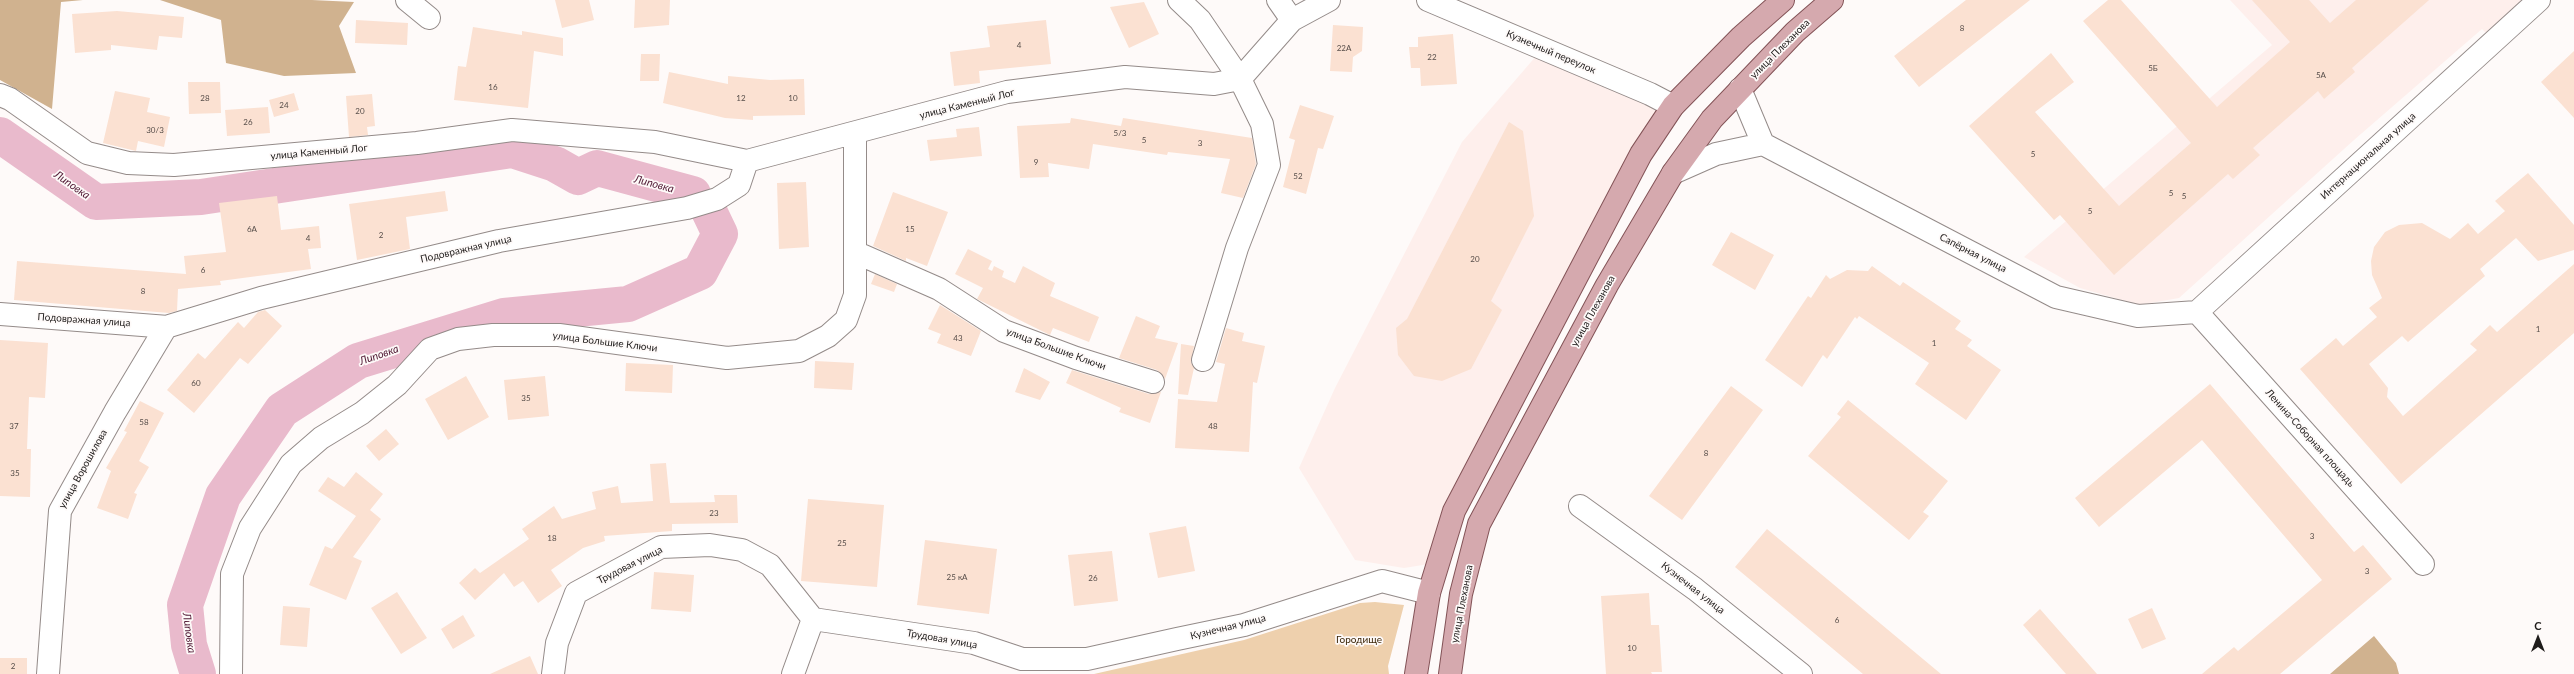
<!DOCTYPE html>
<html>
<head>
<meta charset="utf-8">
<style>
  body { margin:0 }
  #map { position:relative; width:2574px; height:674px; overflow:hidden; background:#fefaf9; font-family:Lato,sans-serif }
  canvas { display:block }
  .north { position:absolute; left:2518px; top:618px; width:40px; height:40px; -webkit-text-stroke:3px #fefaf9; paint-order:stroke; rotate:0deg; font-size:11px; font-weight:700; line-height:16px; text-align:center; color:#1f1c1b }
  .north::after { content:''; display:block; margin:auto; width:14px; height:18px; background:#1f1c1b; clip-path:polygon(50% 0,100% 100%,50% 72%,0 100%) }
</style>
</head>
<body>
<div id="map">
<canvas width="2574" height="674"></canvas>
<div class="north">С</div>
</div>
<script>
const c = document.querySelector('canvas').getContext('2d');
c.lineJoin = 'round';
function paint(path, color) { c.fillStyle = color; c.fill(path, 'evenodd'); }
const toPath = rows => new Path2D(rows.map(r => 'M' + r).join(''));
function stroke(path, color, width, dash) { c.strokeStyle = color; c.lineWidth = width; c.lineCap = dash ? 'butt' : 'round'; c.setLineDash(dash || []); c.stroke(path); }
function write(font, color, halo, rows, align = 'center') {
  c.font = font + ' Lato,sans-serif'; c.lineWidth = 3.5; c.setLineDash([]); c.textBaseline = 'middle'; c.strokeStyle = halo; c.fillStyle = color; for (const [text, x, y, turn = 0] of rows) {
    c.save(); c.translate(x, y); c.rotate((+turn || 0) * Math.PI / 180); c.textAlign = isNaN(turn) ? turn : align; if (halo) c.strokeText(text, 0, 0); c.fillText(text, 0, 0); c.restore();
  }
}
paint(toPath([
  [2230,0,2534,0,2491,38,2482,29,2354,140,2179,298,2139,305,2080,288,2024,257,2272,45],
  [1537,55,1642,95,1656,112,1605,197,1447,504,1429,564,1404,568,1355,560,1299,468,1335,388,1462,142]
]), '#feefec');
paint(toPath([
  [1375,602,1404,605,1388,666,1389,674,1094,674,1244,640,1360,603]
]), '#eed0ad');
paint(toPath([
  [0,0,83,0,61,2,52,109,0,80],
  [160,0,312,0,354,2,339,26,356,73,284,76,226,63,221,20],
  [2374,636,2396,663,2399,674,2330,674]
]), '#d0b28f');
stroke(toPath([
  [0,135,96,202,201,197,512,150,555,164,578,177,597,168,693,194],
  [198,674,189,645,185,605,223,496,282,410,358,361,504,316,628,304,700,272,720,234,709,211]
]), '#e9bacc', 36);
paint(toPath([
  [555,0,589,0,594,20,562,28],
  [635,0,670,0,669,25,634,28],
  [1966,0,2030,0,1919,87,1894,56],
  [2108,0,2121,0,2217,107,2290,42,2252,0,2309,0,2330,23,2356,0,2429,0,2352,68,2355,72,2324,99,2318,91,2253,148,2260,155,2233,179,2228,174,2114,275,2060,215,2054,220,1969,126,2051,53,2074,82,2035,112,2119,206,2191,143,2083,21],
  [1144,2,1159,34,1129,48,1110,7],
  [117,11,184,17,182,38,159,36,157,50,111,45,111,50,75,53,72,14],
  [356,20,408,23,407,45,355,43],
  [1046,20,1051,64,979,71,980,83,954,86,950,52,990,47,987,26],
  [1333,25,1363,27,1362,51,1353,57,1352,72,1330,71],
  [473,27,522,35,522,31,563,38,563,56,534,51,528,108,454,100,458,66,466,67],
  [1453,34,1457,84,1421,86,1420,68,1411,68,1409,47,1418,47,1418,37],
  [2574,51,2574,118,2541,82],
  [641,54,660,54,659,81,640,81],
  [669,72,728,84,728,76,770,80,804,79,805,115,753,116,753,120,725,118,663,103],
  [188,82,220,82,221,113,189,114],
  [115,91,150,98,147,112,170,117,164,147,138,141,136,151,103,143],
  [294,93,299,110,274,117,269,100],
  [372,94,375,126,367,127,368,135,349,137,346,96],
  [1300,105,1334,116,1323,149,1318,148,1306,194,1283,187,1295,140,1289,138],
  [268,107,270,133,227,136,225,110],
  [1071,118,1121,126,1123,118,1252,138,1256,164,1243,198,1221,193,1230,159,1168,152,1167,155,1093,144,1089,169,1048,163,1049,177,1020,178,1017,126,1070,123],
  [1509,122,1523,131,1534,216,1491,301,1502,310,1471,369,1442,381,1414,376,1398,355,1396,328,1407,319],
  [979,127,982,156,930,161,927,140,957,137,956,129],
  [2528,173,2574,225,2574,250,2538,261,2516,238,2480,269,2485,276,2408,342,2402,336,2369,364,2388,388,2387,397,2403,416,2477,350,2470,344,2490,325,2497,332,2574,264,2574,333,2401,484,2300,369,2336,338,2343,346,2377,317,2369,308,2382,298,2372,275,2371,261,2374,247,2385,232,2399,225,2422,223,2450,239,2468,223,2478,234,2505,211,2495,201],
  [806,182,809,247,779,249,777,183],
  [445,191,448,211,406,217,410,249,357,260,349,204],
  [893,192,948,212,927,266,906,258,906,261,873,246],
  [277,196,281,230,319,226,321,248,308,249,311,269,220,281,221,285,178,289,177,311,169,313,14,300,17,261,186,274,184,256,226,252,219,203],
  [1731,232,1774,255,1755,290,1712,265],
  [968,249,992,261,988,269,992,271,994,266,1004,271,1002,277,1015,283,1023,266,1055,283,1050,296,1099,317,1089,342,1053,328,1050,335,977,299,983,288,955,274],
  [1872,266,1900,286,1903,282,1961,321,1955,329,1972,340,1967,346,2001,370,1966,420,1915,384,1929,363,1859,316,1857,319,1855,317,1827,359,1823,355,1802,387,1765,360,1808,296,1811,298,1826,275,1830,279,1847,270,1868,271],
  [875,274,897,284,894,292,871,284],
  [940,305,981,331,971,356,937,343,941,334,928,329],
  [265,310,282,326,248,364,240,358,194,413,167,390,198,353,205,359,238,322,244,328,258,312],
  [1136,316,1160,326,1155,338,1178,343,1165,379,1157,370,1119,358],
  [1226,328,1244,333,1242,341,1265,346,1257,383,1253,382,1249,452,1175,448,1178,399,1217,402,1225,364,1216,362],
  [0,340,48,343,45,398,29,397,27,449,31,449,30,497,0,496],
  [1181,344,1194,346,1191,362,1194,368,1188,395,1178,394],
  [815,361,854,363,852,390,814,388],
  [626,363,673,365,672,393,625,391],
  [1024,368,1050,382,1040,400,1015,392],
  [1072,370,1149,394,1161,392,1150,423,1119,412,1121,408,1066,383],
  [466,376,489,417,448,440,425,399],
  [545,376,549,416,508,420,504,380],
  [2210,384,2354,552,2363,545,2392,579,2280,674,2202,674,2234,647,2238,651,2322,580,2202,440,2099,527,2075,498],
  [1731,386,1763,410,1682,520,1649,496],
  [1848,400,1948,481,1923,512,1929,516,1909,540,1808,456,1841,417,1837,414],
  [140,401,164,413,139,461,149,467,134,493,137,494,128,519,97,508,111,471,106,468,127,432,124,431],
  [386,429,399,444,379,461,366,446],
  [666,463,670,503,715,502,714,495,737,495,738,523,672,524,672,531,604,536,605,541,583,548,551,570,562,586,538,603,523,581,514,587,504,573,475,600,459,583,475,568,480,573,529,539,522,529,554,506,562,519,596,509,592,492,618,486,621,503,653,501,650,464],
  [356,472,383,494,370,510,381,519,353,557,362,561,346,600,309,585,325,546,332,549,356,516,318,491,328,477,344,487],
  [808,499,884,505,877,587,801,581],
  [1186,526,1195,571,1158,578,1149,533],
  [1767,529,1941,674,1863,674,1735,567],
  [925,540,997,549,989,614,917,605],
  [1112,551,1118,601,1074,606,1068,555],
  [654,572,694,575,691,612,651,609],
  [397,592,427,638,401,654,371,608],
  [1649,593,1651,625,1659,625,1662,672,1651,672,1652,674,1606,674,1601,596],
  [283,606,310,608,307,647,280,645],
  [2152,608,2166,639,2142,649,2128,619],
  [2040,609,2097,674,2066,674,2023,625],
  [463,615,475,636,453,649,441,629],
  [530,656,538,674,490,674],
  [0,658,27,658,27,674,0,674]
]), '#fbe1d2');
const minor = toPath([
  [407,0,429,18],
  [1179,0,1200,20,1240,79,1262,124,1269,165,1237,248,1203,360],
  [1278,0,1292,20],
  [1428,0,1650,94,1673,106],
  [1240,79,1292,20,1329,0],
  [1740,89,1763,144,2056,297,2138,316,2197,312],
  [0,95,10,99,87,153,128,163,174,165,417,143,512,130,655,142,747,161,1007,92,1125,77,1214,84,1240,79],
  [1673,173,1716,154,1763,144],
  [857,253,939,289,1004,331,1076,358,1153,382],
  [2197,312,2539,0],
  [2197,312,2423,564],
  [0,314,168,327],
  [1580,506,1695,589,1801,674],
  [48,674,60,511,115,412,166,327,261,298,499,241,687,208,717,199,739,185,747,161],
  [231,674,232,574,250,528,291,464,321,438,362,413,397,385,430,349,458,339,493,335,559,335,727,358,799,351,828,336,846,320,855,295,855,133],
  [553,674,557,643,576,593,661,547,710,545,742,550,770,565,813,619,974,643,1022,659,1087,659,1177,639,1244,625,1382,581,1429,593],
  [793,674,813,619]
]);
const major = toPath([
  [1416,674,1429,593,1454,511,1641,154,1673,106,1741,37,1783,0],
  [1450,674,1461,594,1479,524,1607,285,1673,173,1712,119,1795,32,1832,0]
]);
stroke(minor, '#948b89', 24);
stroke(major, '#835357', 24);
stroke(minor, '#fff', 22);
stroke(major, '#d5a9ae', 22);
write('8px', '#564d49', null, [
  ["8",1962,28],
  ["4",1019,45],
  ["22А",1344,48],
  ["22",1432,57],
  ["5Б",2153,68],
  ["5А",2321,75],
  ["16",493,87],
  ["28",205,98],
  ["12",741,98],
  ["10",793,98],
  ["24",284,105],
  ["20",360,111],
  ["26",248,122],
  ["30/3",155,130],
  ["5/3",1120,133],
  ["5",1144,140],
  ["3",1200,143],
  ["5",2033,154],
  ["9",1036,162],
  ["52",1298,176],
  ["5",2171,193],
  ["5",2184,196],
  ["5",2090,211],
  ["6А",252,229],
  ["15",910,229],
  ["2",381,235],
  ["4",308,238],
  ["20",1475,259],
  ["6",203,270],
  ["8",143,291],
  ["1",2538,329],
  ["43",958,338],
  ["1",1934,343],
  ["60",196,383],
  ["35",526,398],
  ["58",144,422],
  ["37",14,426],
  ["48",1213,426],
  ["8",1706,453],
  ["35",15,473],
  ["23",714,513],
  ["3",2312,536],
  ["18",552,538],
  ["25",842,543],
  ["3",2367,571],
  ["25 кА",957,577],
  ["26",1093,578],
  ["6",1837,620],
  ["10",1632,648],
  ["2",13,666]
]);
write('10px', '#1f1c1b', '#fefaf9', [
  ["улица Плеханова",1780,49,-45],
  ["Кузнечный переулок",1551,52,23],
  ["улица Каменный Лог",967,104,-14],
  ["улица Каменный Лог",319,152,-5],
  ["Интернациональная улица",2368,156,-42],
  ["Подовражная улица",466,249,-13],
  ["Сапёрная улица",1973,253,27],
  ["улица Плеханова",1593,311,-61],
  ["Подовражная улица",84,320,4],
  ["улица Большие Ключи",605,342,7],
  ["улица Большие Ключи",1056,349,20],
  ["Ленина-Соборная площадь",2310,438,48],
  ["улица Ворошилова",83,469,-61],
  ["Трудовая улица",630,565,-27],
  ["Кузнечная улица",1693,588,38],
  ["улица Плеханова",1462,604,-79],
  ["Кузнечная улица",1228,627,-14],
  ["Трудовая улица",942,639,10]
]);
write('10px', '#3b2608', '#fefaf9', [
  ["Городище",1359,640]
]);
write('italic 11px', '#501934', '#fefaf9', [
  ["Липовка",654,184,15],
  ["Липовка",72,185,35],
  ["Липовка",379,355,-19],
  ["Липовка",189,633,82]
]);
</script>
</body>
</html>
